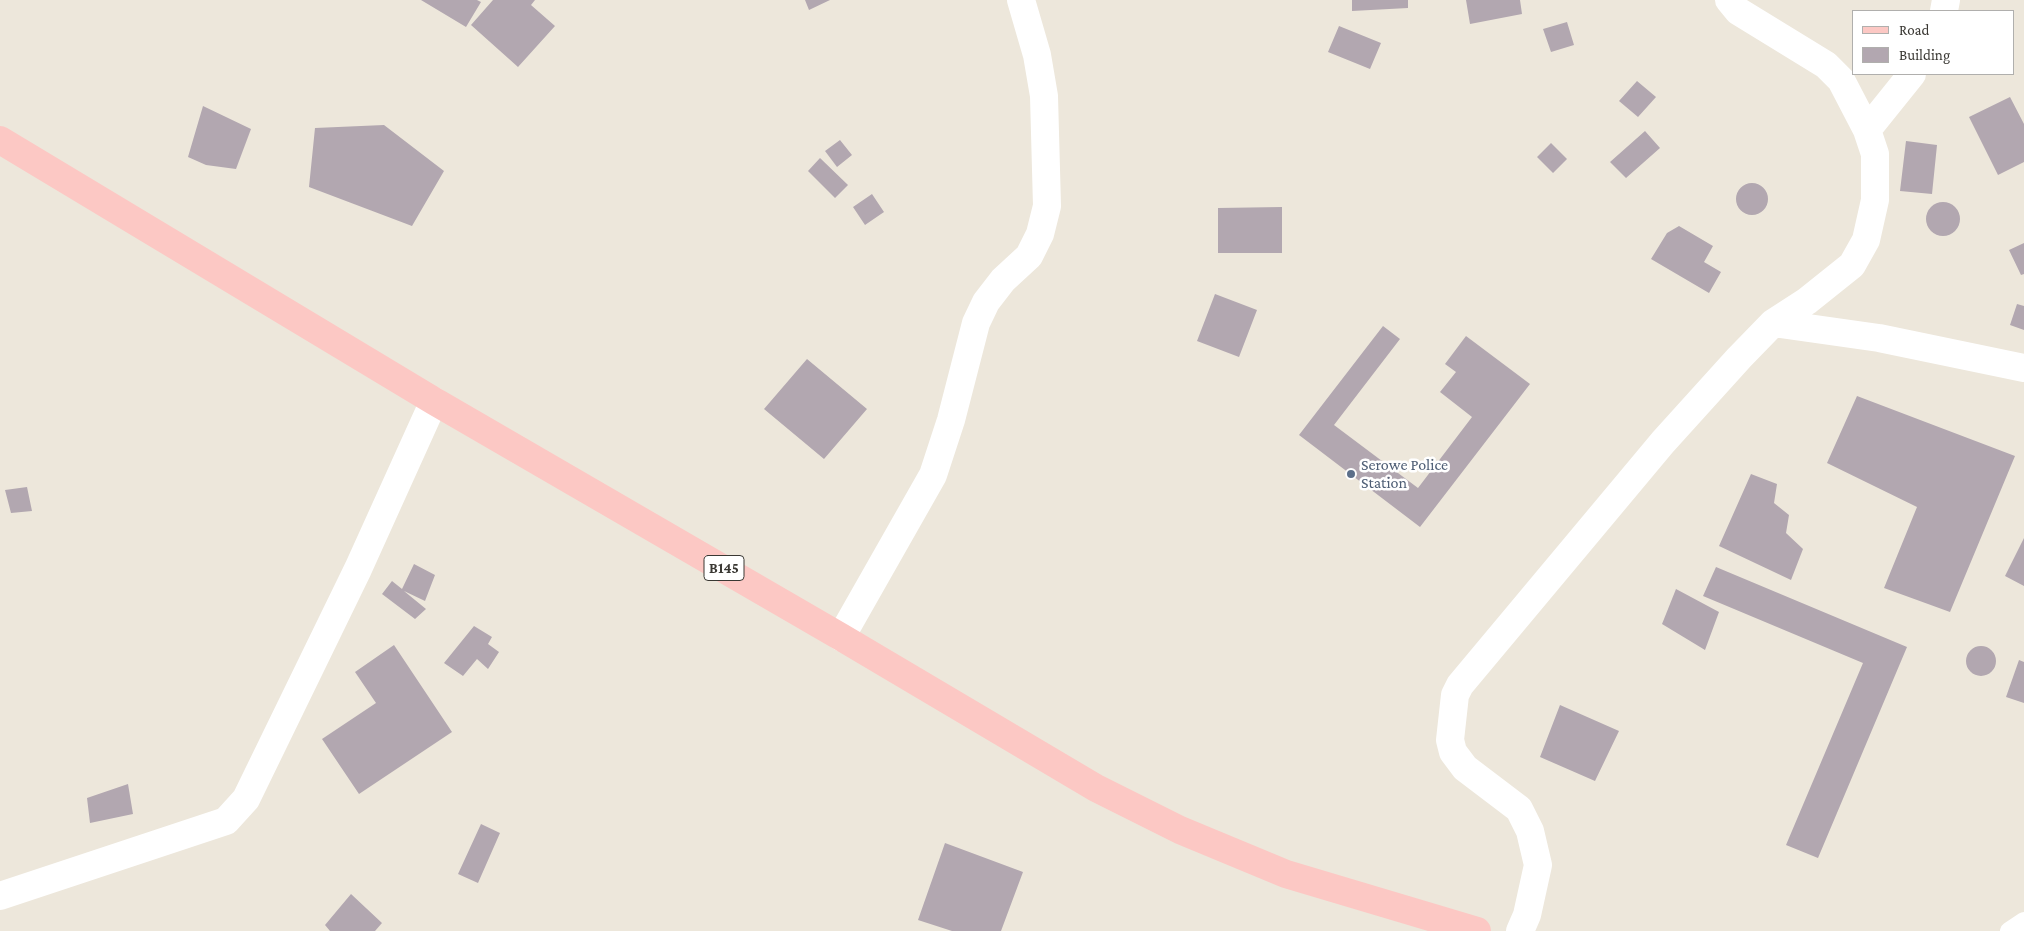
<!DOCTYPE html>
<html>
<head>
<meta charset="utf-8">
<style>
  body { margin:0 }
  #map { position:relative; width:2024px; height:931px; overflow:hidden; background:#ede7db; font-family:"Crimson Pro",serif }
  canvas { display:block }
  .legend { position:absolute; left:1852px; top:10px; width:162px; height:65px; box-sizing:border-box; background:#fff; border:1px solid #b0afad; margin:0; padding:6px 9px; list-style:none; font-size:15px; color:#3a3833 }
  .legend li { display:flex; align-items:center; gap:10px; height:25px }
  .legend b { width:25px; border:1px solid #b0afad }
</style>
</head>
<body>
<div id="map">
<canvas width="2024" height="931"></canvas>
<ul class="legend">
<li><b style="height:6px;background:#fcc8c4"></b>Road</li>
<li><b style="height:14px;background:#b2a7b0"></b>Building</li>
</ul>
</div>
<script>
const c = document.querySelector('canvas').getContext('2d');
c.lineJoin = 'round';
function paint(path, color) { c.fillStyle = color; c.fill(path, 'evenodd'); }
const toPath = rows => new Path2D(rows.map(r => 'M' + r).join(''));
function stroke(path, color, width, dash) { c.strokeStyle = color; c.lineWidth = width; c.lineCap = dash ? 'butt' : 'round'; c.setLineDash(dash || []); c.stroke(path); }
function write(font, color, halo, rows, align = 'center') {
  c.font = font + ' "Crimson Pro",serif'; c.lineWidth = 5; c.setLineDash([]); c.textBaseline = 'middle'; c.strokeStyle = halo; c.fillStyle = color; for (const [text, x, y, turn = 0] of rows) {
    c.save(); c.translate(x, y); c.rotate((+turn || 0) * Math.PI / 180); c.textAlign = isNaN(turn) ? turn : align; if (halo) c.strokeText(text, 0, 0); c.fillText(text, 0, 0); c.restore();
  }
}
paint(toPath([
  [421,0,477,0,481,2,466,27],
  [493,0,535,0,531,5,555,26,518,67,471,25],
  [805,0,830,0,809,10],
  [1352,0,1408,0,1408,8,1352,11],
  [1466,0,1520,0,1522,14,1470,24],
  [1567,22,1574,45,1551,52,1543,29],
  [1339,26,1381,43,1370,69,1328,52],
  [1637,81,1656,97,1638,117,1619,101],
  [2010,97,2024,124,2024,162,1998,175,1969,117],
  [203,106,251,129,236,169,206,165,188,157],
  [384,125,444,171,412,226,309,187,315,128],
  [1645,131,1660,148,1626,178,1610,162],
  [840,140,852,155,837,167,825,151],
  [1906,141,1937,145,1932,194,1900,191],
  [1551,143,1567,159,1553,173,1537,157],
  [820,158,848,185,835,198,808,171],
  '1736 199a16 16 0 1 1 32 0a16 16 0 1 1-32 0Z',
  [872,194,884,212,865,225,853,207],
  '1926 219a17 17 0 1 1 34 0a17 17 0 1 1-34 0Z',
  [1282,207,1282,253,1218,253,1218,208],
  [1679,226,1713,246,1704,262,1721,272,1709,293,1651,259,1667,233],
  [2024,243,2024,274,2021,275,2009,250],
  [1215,294,1257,310,1239,357,1197,341],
  [2017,304,2024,306,2024,330,2010,325],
  [1383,326,1400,339,1334,425,1418,488,1472,417,1440,392,1456,372,1445,364,1466,336,1530,384,1420,527,1299,435],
  [807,359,867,409,824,459,764,409],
  [1857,396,2015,456,1950,612,1884,588,1917,507,1827,463],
  [1751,474,1777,484,1774,503,1789,515,1786,533,1803,549,1791,580,1719,546],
  [27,487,32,511,11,513,5,490],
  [2024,538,2024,586,2005,576],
  [414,564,435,575,425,601,404,591,426,609,415,619,382,594,392,581,402,589],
  [1716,567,1907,647,1818,858,1786,845,1863,663,1703,596],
  [1676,589,1719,612,1705,650,1662,624],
  [474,626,492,637,488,644,499,652,488,669,477,659,463,676,444,663],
  [394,645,452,732,359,794,322,739,376,703,355,672],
  '1966 661a15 15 0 1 1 30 0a15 15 0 1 1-30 0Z',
  [2019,660,2024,662,2024,703,2006,697],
  [1560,705,1619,731,1595,781,1540,757],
  [128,784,133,814,90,823,87,798],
  [481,824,500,833,478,883,458,874],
  [945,843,1023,872,1001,931,952,931,918,920],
  [351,894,382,923,375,931,330,931,325,925]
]), '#b2a7b0');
stroke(toPath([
  [2009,931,2024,921]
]), '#fff', 18);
stroke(toPath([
  [1944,11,1946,0],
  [1867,130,1912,74],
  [1773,323,1879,338,2024,368],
  [841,637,933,475,951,420,976,323,986,302,1003,280,1029,256,1040,234,1047,206,1044,96,1037,55,1021,0],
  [0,896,226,821,246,799,358,569,434,401],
  [1520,931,1527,915,1538,865,1530,831,1519,809,1465,768,1453,752,1450,740,1455,695,1460,685,1663,442,1739,358,1773,323,1807,301,1852,265,1866,240,1875,200,1875,154,1867,130,1841,80,1826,65,1738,11,1729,0]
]), '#fff', 28);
stroke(toPath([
  [0,140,434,401,841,637,1096,788,1180,830,1286,874,1477,931]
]), '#fcc8c4', 28);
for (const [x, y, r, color] of [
  [1351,474,5,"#5c6f8a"]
]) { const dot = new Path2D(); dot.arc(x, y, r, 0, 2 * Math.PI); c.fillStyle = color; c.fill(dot); stroke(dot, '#fff', 2); }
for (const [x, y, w] of [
  [724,568,40]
]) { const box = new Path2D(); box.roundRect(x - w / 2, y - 12.5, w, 25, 4); c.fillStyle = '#fff'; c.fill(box); stroke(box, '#3a3833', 1); }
write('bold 15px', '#3a3833', null, [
  ["B145",724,568]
]);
write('16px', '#4e5e75', '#fff', [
  ["Serowe Police",1361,465],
  ["Station",1361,483]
], 'left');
</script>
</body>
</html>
